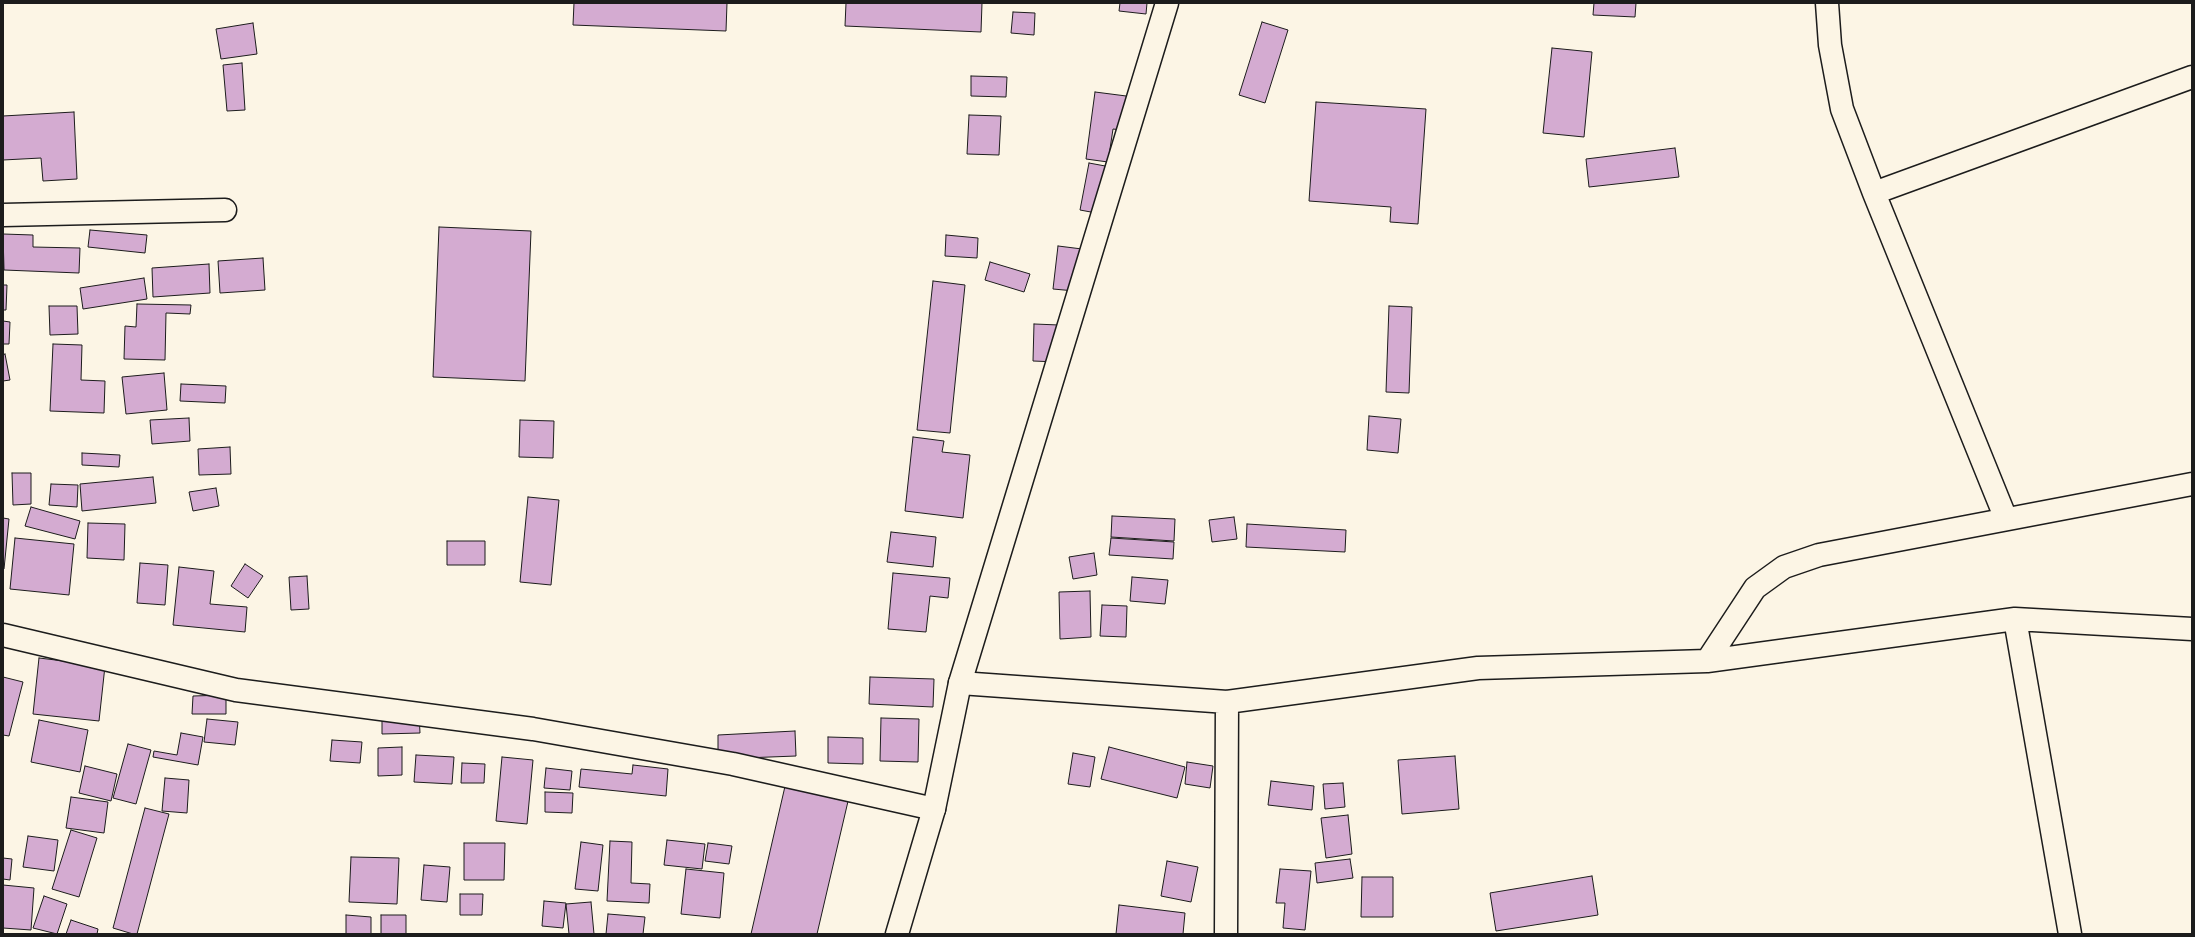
<!DOCTYPE html>
<html>
<head>
<meta charset="utf-8">
<style>
  body { margin:0 }
  #map { position:relative; width:2195px; height:937px; overflow:hidden; background:#fcf5e5; font-family:"Indie Flower",sans-serif }
  canvas { display:block }
  .frame { position:absolute; inset:0; border:4px solid #1c1c1c; pointer-events:none }
</style>
</head>
<body>
<div id="map">
<canvas width="2195" height="937"></canvas>
<div class="frame"></div>
</div>
<script>
const c = document.querySelector('canvas').getContext('2d');
c.lineJoin = 'round';
function paint(path, color) { c.fillStyle = color; c.fill(path, 'evenodd'); }
const toPath = rows => new Path2D(rows.map(r => 'M' + r).join(''));
function stroke(path, color, width, dash) { c.strokeStyle = color; c.lineWidth = width; c.lineCap = dash ? 'butt' : 'round'; c.setLineDash(dash || []); c.stroke(path); }
const building = toPath([
  [574,3,727,3,726,31,573,25,574,3],
  [846,3,982,3,981,32,845,26,846,3],
  [1120,3,1147,3,1146,14,1119,11,1120,3],
  [1594,3,1636,3,1635,17,1593,15,1594,3],
  [1013,12,1035,13,1034,35,1011,33,1013,12],
  [1262,22,1288,30,1265,103,1239,95,1262,22],
  [253,23,257,54,221,59,216,29,253,23],
  [1552,48,1592,52,1584,137,1543,133,1552,48],
  [242,63,245,110,227,111,223,65,242,63],
  [971,76,1007,77,1006,97,971,96,971,76],
  [1095,92,1134,97,1130,131,1113,129,1108,162,1086,159,1095,92],
  [1316,102,1426,109,1418,224,1390,222,1391,207,1309,201,1316,102],
  [74,112,77,179,43,181,41,158,3,160,3,116,74,112],
  [969,115,1001,116,999,155,967,154,969,115],
  [1675,148,1679,177,1589,187,1586,159,1675,148],
  [1089,163,1116,168,1107,215,1080,210,1089,163],
  [439,227,531,231,525,381,433,377,439,227],
  [90,230,147,235,145,253,88,247,90,230],
  [3,234,33,235,33,247,80,248,79,273,4,270,3,234],
  [946,235,978,238,977,258,945,256,946,235],
  [1058,246,1090,250,1086,292,1053,289,1058,246],
  [263,258,265,290,220,293,218,261,263,258],
  [990,262,1030,274,1024,292,985,280,990,262],
  [209,264,210,293,153,297,152,268,209,264],
  [144,278,147,299,83,309,80,288,144,278],
  [933,281,965,285,950,433,917,430,933,281],
  [3,285,7,285,6,310,3,310,3,285],
  [137,304,191,305,190,314,166,313,165,360,124,359,125,326,136,327,137,304],
  [49,306,77,306,78,334,50,335,49,306],
  [1389,306,1412,307,1409,393,1386,392,1389,306],
  [3,321,10,322,9,344,3,344,3,321],
  [1034,324,1059,325,1058,362,1033,361,1034,324],
  [53,344,82,345,81,380,105,381,104,413,50,411,53,344],
  [5,354,10,380,3,381,3,355,5,354],
  [164,373,167,410,126,414,122,377,164,373],
  [181,384,226,386,225,403,180,401,181,384],
  [1369,416,1401,419,1398,453,1367,450,1369,416],
  [189,418,190,441,152,444,150,420,189,418],
  [520,420,554,421,553,458,519,457,520,420],
  [913,437,944,441,942,452,970,455,963,518,905,511,913,437],
  [230,447,231,474,199,475,198,449,230,447],
  [82,453,120,455,119,467,82,465,82,453],
  [12,473,31,473,31,504,13,505,12,473],
  [153,477,156,503,82,511,80,484,153,477],
  [51,484,78,485,77,507,49,505,51,484],
  [216,488,219,506,193,511,189,492,216,488],
  [528,497,559,500,551,585,520,582,528,497],
  [31,507,80,521,75,539,25,526,31,507],
  [1112,516,1175,519,1174,541,1111,537,1112,516],
  [1234,517,1237,539,1212,542,1209,520,1234,517],
  [3,518,9,519,4,569,3,569,3,518],
  [88,523,125,524,124,560,87,558,88,523],
  [1247,524,1346,530,1345,552,1246,547,1247,524],
  [891,532,936,537,933,567,887,562,891,532],
  [15,538,74,544,69,595,10,589,15,538],
  [1111,538,1174,542,1173,559,1109,555,1111,538],
  [447,541,485,541,485,565,447,565,447,541],
  [1094,553,1097,575,1073,579,1069,557,1094,553],
  [140,563,168,565,165,605,137,603,140,563],
  [245,564,263,576,248,598,231,586,245,564],
  [179,567,214,571,210,604,247,607,245,632,173,625,179,567],
  [893,573,950,578,948,598,930,596,926,632,888,629,893,573],
  [307,576,309,609,291,610,289,577,307,576],
  [1132,577,1168,580,1165,604,1130,601,1132,577],
  [1090,591,1091,637,1060,639,1059,592,1090,591],
  [1102,605,1127,606,1126,637,1100,636,1102,605],
  [39,658,105,666,99,721,33,714,39,658],
  [3,677,23,682,9,736,3,735,3,677],
  [870,677,934,679,933,707,869,704,870,677],
  [226,695,226,714,192,714,193,696,226,695],
  [419,713,420,733,382,734,382,714,419,713],
  [881,718,919,719,918,762,880,761,881,718],
  [207,719,238,722,235,745,204,742,207,719],
  [39,720,88,730,80,772,31,762,39,720],
  [795,731,796,756,718,759,718,735,795,731],
  [181,733,203,737,198,765,153,757,154,751,177,755,181,733],
  [828,737,863,738,863,764,828,763,828,737],
  [332,740,362,742,360,763,330,761,332,740],
  [128,744,151,750,136,804,113,798,128,744],
  [402,747,402,775,378,776,378,748,402,747],
  [1109,747,1185,767,1177,798,1101,779,1109,747],
  [1073,753,1095,757,1090,787,1068,784,1073,753],
  [416,755,454,757,452,784,414,782,416,755],
  [1455,756,1459,809,1402,814,1398,760,1455,756],
  [502,757,533,760,527,824,496,821,502,757],
  [1187,762,1213,766,1210,788,1185,784,1187,762],
  [462,763,485,764,484,783,461,783,462,763],
  [633,765,668,769,666,796,579,787,581,769,632,774,633,765],
  [85,766,117,774,111,801,79,793,85,766],
  [546,768,572,771,570,790,544,788,546,768],
  [165,778,189,780,187,813,162,811,165,778],
  [1271,781,1314,786,1312,810,1268,805,1271,781],
  [786,782,849,797,817,934,751,934,786,782],
  [1343,783,1345,807,1325,809,1323,784,1343,783],
  [545,792,573,793,572,813,545,812,545,792],
  [71,797,108,802,104,833,66,828,71,797],
  [145,808,169,814,137,934,133,934,113,928,145,808],
  [1348,815,1352,854,1326,858,1321,818,1348,815],
  [71,830,97,838,79,897,52,889,71,830],
  [28,836,58,840,54,871,23,867,28,836],
  [667,840,705,844,702,869,664,865,667,840],
  [610,841,632,842,631,883,650,884,649,903,607,901,610,841],
  [581,842,603,845,598,891,575,889,581,842],
  [464,843,505,843,504,880,464,880,464,843],
  [708,843,732,846,729,864,705,861,708,843],
  [351,857,399,858,397,904,349,902,351,857],
  [3,858,12,859,10,880,3,879,3,858],
  [1350,859,1353,878,1317,883,1315,863,1350,859],
  [1167,861,1198,867,1191,902,1161,896,1167,861],
  [424,865,450,867,447,902,421,900,424,865],
  [686,869,724,873,720,918,681,914,686,869],
  [1280,869,1311,871,1305,930,1283,928,1285,903,1276,903,1280,869],
  [1592,876,1598,915,1496,931,1490,893,1592,876],
  [1362,877,1393,877,1393,917,1361,917,1362,877],
  [3,885,34,888,31,930,3,928,3,885],
  [460,894,483,894,482,915,460,915,460,894],
  [44,896,67,904,57,934,33,928,44,896],
  [544,901,566,903,563,928,542,926,544,901],
  [591,902,594,934,569,934,566,904,591,902],
  [1119,905,1185,913,1183,934,1116,934,1119,905],
  [608,914,645,917,643,934,606,934,608,914],
  [346,915,371,917,371,934,346,934,346,915],
  [381,915,406,915,406,934,381,934,381,915],
  [71,920,98,929,97,934,66,934,71,920]
]);
paint(building, '#d4abd1');
stroke(building, '#1c1c1c', 1);
const minor = toPath([
  [1827,3,1830,45,1842,109,1874,193,2006,519],
  [1874,193,2192,77],
  [3,215,225,210],
  [2015,619,2070,934],
  [3,635,236,690,533,729,733,764,934,809],
  [1707,661,1755,588,1784,567,1819,555,2192,484],
  [960,683,1227,702,1478,668,1707,661,2015,619,2192,629],
  [1226,934,1227,702]
]);
const tertiary = toPath([
  [897,934,934,809,960,683,1167,3]
]);
stroke(minor, '#1c1c1c', 25);
stroke(tertiary, '#1c1c1c', 25);
stroke(minor, '#fcf5e5', 22);
stroke(tertiary, '#fcf5e5', 22);
</script>
</body>
</html>
